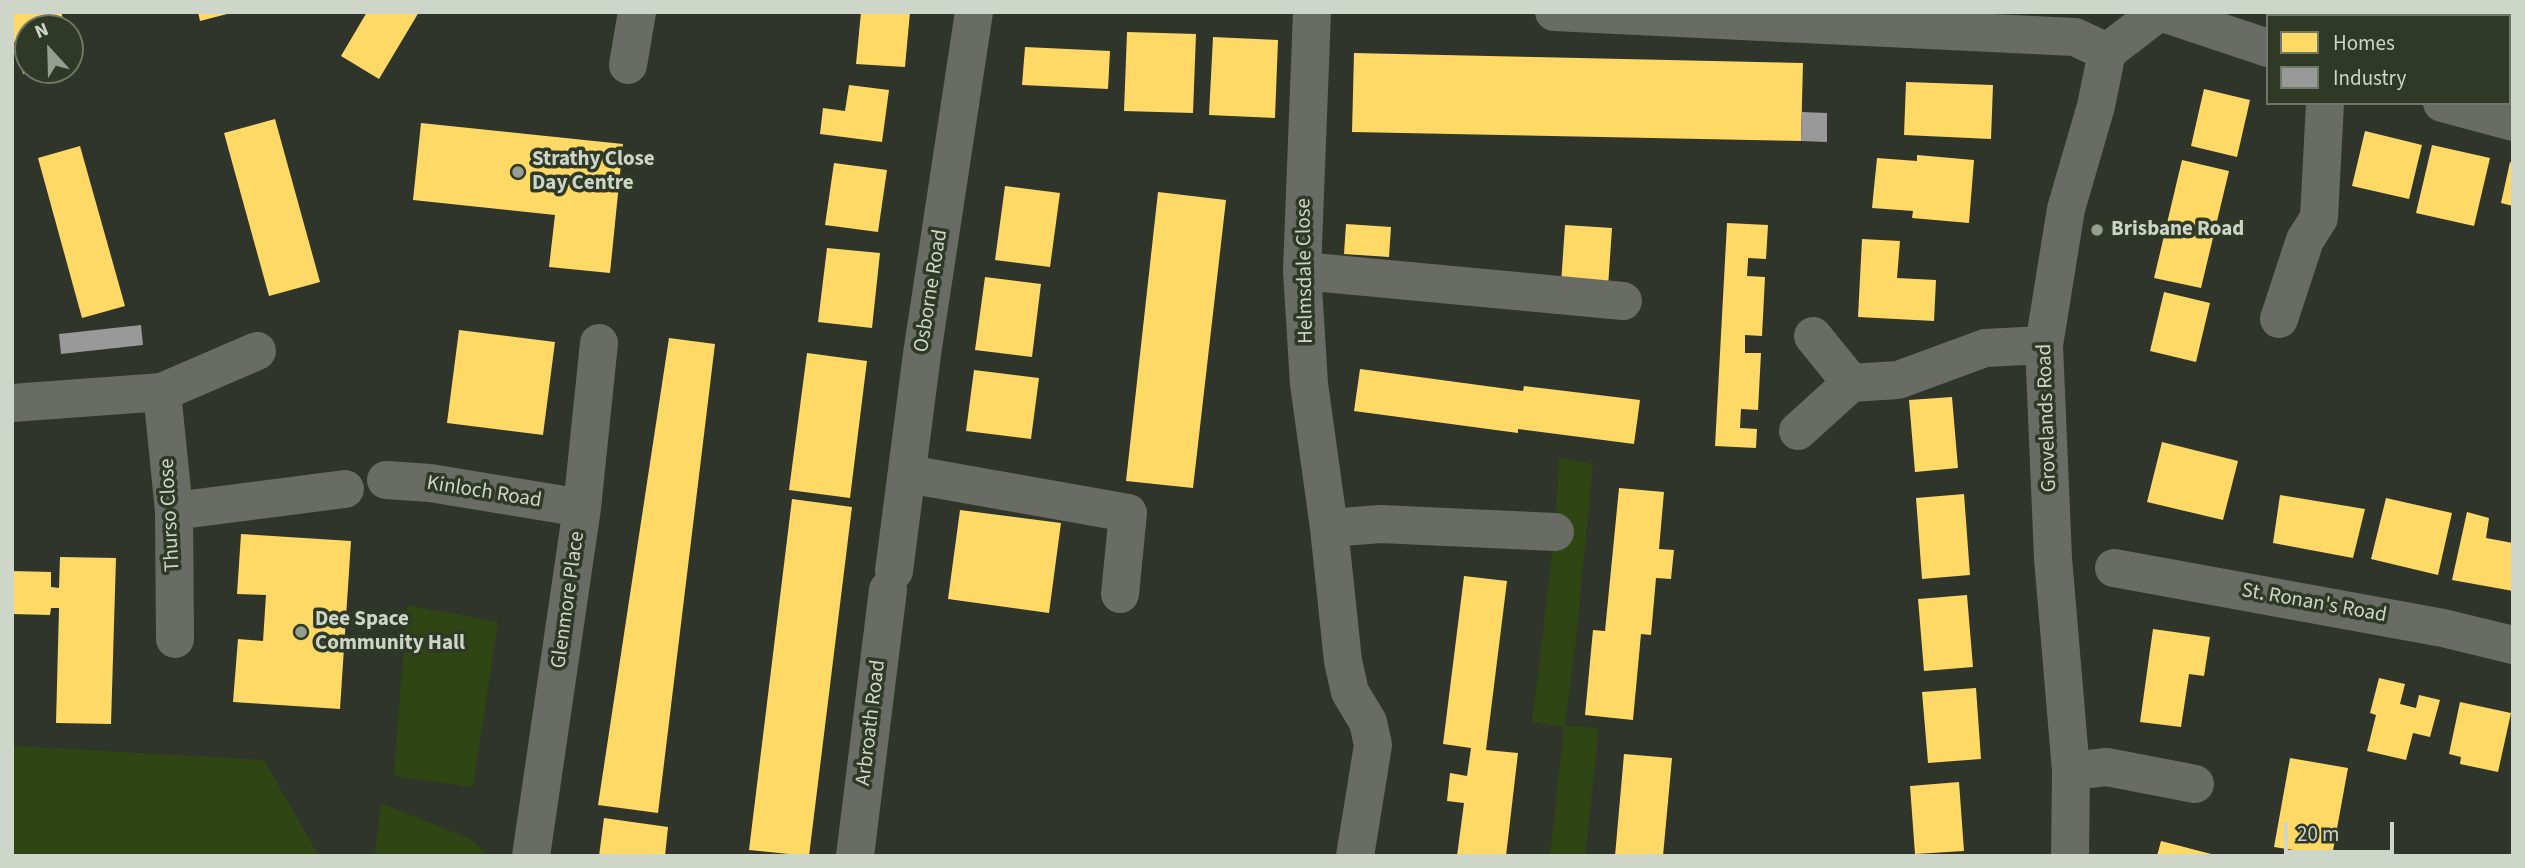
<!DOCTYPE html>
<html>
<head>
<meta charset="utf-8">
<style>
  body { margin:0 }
  #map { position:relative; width:2525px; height:868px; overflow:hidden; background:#2f352a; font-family:"Source Sans 3",sans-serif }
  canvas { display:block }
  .frame { position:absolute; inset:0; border:14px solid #ced5c9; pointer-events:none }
  .legend { position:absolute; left:2266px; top:14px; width:245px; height:91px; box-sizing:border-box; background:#2f3926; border:2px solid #6f7767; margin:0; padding:9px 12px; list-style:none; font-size:21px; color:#ced5c9 }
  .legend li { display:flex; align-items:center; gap:14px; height:35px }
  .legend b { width:35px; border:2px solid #6f7767 }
  .north { position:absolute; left:14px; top:14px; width:70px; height:70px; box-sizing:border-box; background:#2f3926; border:2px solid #6f7767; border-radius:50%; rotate:338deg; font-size:19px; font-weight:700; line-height:28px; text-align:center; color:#ced5c9 }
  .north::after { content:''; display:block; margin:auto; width:24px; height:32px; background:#969d91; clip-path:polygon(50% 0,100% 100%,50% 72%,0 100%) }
  .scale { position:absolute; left:2284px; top:822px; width:110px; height:32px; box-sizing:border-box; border:4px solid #ced5c9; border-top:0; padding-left:9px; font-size:21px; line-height:24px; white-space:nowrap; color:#ced5c9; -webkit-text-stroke:5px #2f3926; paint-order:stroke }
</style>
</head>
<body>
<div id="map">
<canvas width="2525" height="868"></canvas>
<div class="frame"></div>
<ul class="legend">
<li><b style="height:19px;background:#ffd966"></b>Homes</li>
<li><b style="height:19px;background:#999"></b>Industry</li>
</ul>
<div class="north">N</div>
<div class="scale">20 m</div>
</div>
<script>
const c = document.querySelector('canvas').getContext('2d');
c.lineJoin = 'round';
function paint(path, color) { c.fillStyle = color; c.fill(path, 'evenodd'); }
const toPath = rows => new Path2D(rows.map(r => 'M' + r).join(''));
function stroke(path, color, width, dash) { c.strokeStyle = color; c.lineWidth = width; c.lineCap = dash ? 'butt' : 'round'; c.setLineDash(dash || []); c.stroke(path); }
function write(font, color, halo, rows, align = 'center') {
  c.font = font + ' "Source Sans 3",sans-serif'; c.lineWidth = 7; c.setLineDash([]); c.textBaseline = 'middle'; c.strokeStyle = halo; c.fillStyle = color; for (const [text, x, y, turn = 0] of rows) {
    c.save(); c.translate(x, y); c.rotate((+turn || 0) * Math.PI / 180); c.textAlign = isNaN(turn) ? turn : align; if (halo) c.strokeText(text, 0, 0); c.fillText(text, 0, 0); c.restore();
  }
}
paint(toPath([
  [1559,458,1593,464,1576,640,1565,726,1599,728,1585,856,1550,856,1564,727,1532,722,1555,532],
  [407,605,498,622,473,787,394,776],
  [12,746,264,760,319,856,12,856],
  [381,803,471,839,489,856,375,856]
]), '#2f4513');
paint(toPath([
  [12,12,61,12,66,28,28,28,28,70,35,71,23,74,12,33],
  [198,12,230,12,231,13,200,21],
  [367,12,419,12,379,79,341,56],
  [861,12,910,12,905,67,856,64],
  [2321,12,2513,12,2513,63,2509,72,2509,16,2330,16],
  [1127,32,1196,34,1193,113,1124,111],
  [1213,37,1278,40,1275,118,1209,115],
  [1025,47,1110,51,1108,89,1022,85],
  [1354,53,1803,63,1801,141,1352,132],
  [1906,82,1993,85,1991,139,1904,135],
  [849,85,889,90,882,142,820,134,823,108,845,111],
  [2204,89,2250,100,2237,157,2191,146],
  [275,119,320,282,269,296,224,133],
  [421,123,623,144,610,273,549,267,555,215,413,200],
  [2365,131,2422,145,2409,199,2352,186],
  [2432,145,2490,158,2474,226,2416,213],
  [80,146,125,306,82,318,38,158],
  [1917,155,1974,160,1969,223,1912,218,1913,211,1872,208,1877,158,1917,161],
  [2182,160,2229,171,2201,288,2154,278],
  [2510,162,2513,163,2513,206,2501,203],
  [834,163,887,170,878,232,825,225],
  [1005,186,1060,193,1050,267,995,260],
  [1158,192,1226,200,1193,488,1126,481],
  [1727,223,1768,225,1766,259,1748,258,1748,261,1747,276,1765,277,1762,336,1745,335,1745,353,1761,353,1758,410,1741,409,1740,428,1757,429,1756,448,1715,446],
  [1346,224,1391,227,1389,257,1344,254],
  [1565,225,1612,228,1608,287,1561,284],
  [1862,239,1900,241,1897,278,1936,280,1934,321,1858,317],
  [827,248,880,253,872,328,818,322],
  [985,277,1041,284,1032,357,975,350],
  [2164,292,2210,303,2196,362,2150,351],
  [459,330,555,342,543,435,447,423],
  [669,338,715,344,658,813,598,805],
  [807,353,867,361,850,498,789,490],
  [1360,369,1523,391,1524,386,1640,400,1634,444,1518,429,1518,433,1354,411],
  [974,370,1039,378,1031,439,966,431],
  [1952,397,1958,468,1915,472,1909,400],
  [2162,442,2238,461,2223,520,2147,502],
  [1619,488,1664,492,1659,549,1674,550,1671,579,1656,578,1651,635,1641,634,1633,720,1585,715,1593,630,1605,631],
  [1964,494,1970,575,1922,579,1916,498],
  [2280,495,2365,509,2353,558,2273,543],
  [2386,498,2452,513,2438,575,2371,559],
  [792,499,852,507,809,856,749,850],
  [960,510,1061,523,1049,613,948,599],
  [2467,512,2489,518,2486,538,2513,543,2513,591,2452,580],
  [241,534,351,541,340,709,233,702,238,639,263,641,266,595,237,594],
  [60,557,116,558,111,724,56,723,59,608,51,608,50,615,12,614,12,571,51,572,51,587,59,588],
  [1464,576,1507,581,1486,750,1518,753,1506,856,1457,856,1464,803,1447,801,1450,773,1467,776,1471,748,1443,744],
  [1967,595,1973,667,1924,671,1918,599],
  [2153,629,2210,637,2204,676,2189,674,2181,727,2140,722],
  [2379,678,2405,684,2400,704,2416,708,2419,695,2440,700,2430,737,2413,733,2406,760,2367,751,2376,715,2370,713],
  [1976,688,1981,759,1928,763,1922,692],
  [2460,702,2511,713,2498,772,2460,764,2461,757,2449,754],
  [1624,754,1672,758,1663,856,1615,856],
  [2290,758,2348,768,2332,856,2274,847],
  [1959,782,1964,851,1915,854,1910,786],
  [604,818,668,827,665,856,599,856],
  [2161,841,2215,855,2214,856,2157,856]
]), '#ffd966');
paint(toPath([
  [1802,112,1827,113,1827,142,1801,141],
  [141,325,143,345,61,354,59,334]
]), '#999');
stroke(toPath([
  [1312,12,1302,271,1309,384,1329,528,1343,661,1350,692,1368,722,1373,745,1355,856],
  [1554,12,2075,37,2107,52],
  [2160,12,2268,48],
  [628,65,637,12],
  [2442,103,2513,122],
  [1302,271,1623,301],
  [2279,319,2305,240,2319,218,2325,103],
  [1813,336,1851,383,1898,380,1985,348,2044,345],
  [162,392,174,511,175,639],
  [12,403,162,392,257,351],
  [1798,431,1851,383],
  [908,474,1128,513,1120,594],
  [386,480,430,483,582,508],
  [174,511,345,489],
  [1329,528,1381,524,1555,532],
  [2114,568,2443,628,2513,645],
  [894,571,922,354,974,12],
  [2071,771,2107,767,2195,784],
  [531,856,582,508,599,343],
  [855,856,888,590],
  [2070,856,2071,771,2053,558,2044,345,2066,209,2096,106,2107,52,2159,12]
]), '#686c65', 38);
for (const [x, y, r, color] of [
  [518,172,7,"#969d91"],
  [2097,230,7,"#969d91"],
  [301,632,7,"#969d91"]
]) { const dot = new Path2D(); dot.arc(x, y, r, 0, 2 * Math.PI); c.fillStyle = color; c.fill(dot); stroke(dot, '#2f3926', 2.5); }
write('bold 21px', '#ced5c9', '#2f3926', [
  ["Strathy Close",532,160],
  ["Day Centre",532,184],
  ["Brisbane Road",2111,230],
  ["Dee Space",315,620],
  ["Community Hall",315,644]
], 'left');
write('21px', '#ced5c9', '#2f3926', [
  ["Helmsdale Close",1306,271,-91],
  ["Osborne Road",932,291,-81],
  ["Grovelands Road",2048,418,-92],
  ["Kinloch Road",484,493,9],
  ["Thurso Close",171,515,-93],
  ["Glenmore Place",569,600,-82],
  ["St. Ronan's Road",2314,604,10],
  ["Arbroath Road",872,723,-83]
]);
</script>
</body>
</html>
